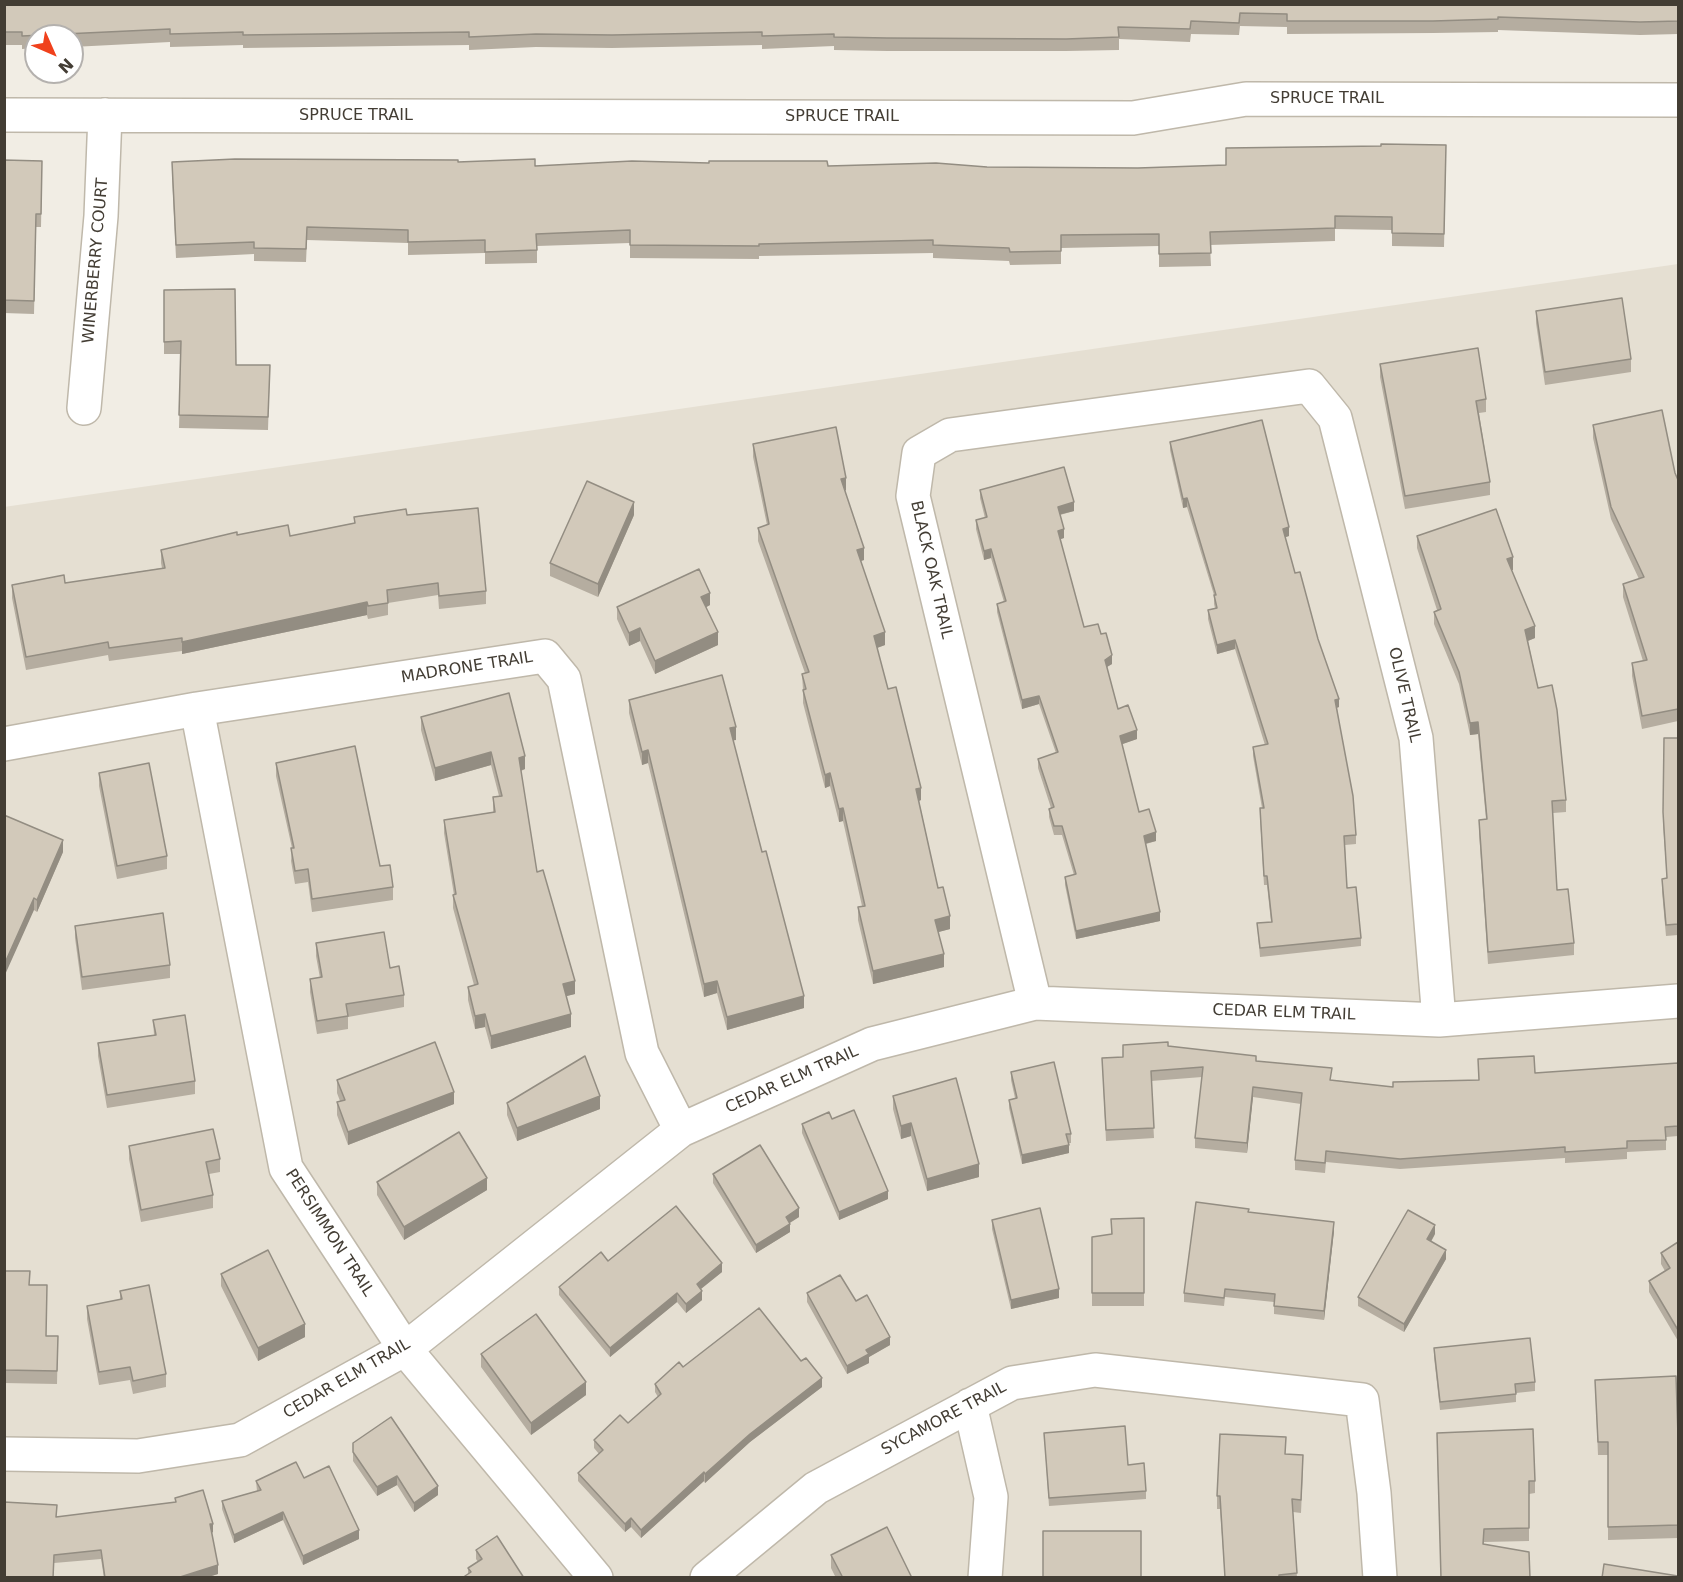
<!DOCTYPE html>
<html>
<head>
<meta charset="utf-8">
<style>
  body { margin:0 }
  #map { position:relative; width:1683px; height:1582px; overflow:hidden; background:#f1ede4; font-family:"DejaVu Sans",sans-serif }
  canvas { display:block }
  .frame { position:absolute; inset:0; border:6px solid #433d34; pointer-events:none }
  .north { position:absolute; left:24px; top:24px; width:60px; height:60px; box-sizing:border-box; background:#fff; border:2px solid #b4b1ae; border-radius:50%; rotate:135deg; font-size:16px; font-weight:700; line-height:24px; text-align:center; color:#433d34 }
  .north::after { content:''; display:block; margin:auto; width:21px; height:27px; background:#f0411c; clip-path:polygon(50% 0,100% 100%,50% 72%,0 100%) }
</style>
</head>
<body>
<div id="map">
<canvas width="1683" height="1582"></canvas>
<div class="frame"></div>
<div class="north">N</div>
</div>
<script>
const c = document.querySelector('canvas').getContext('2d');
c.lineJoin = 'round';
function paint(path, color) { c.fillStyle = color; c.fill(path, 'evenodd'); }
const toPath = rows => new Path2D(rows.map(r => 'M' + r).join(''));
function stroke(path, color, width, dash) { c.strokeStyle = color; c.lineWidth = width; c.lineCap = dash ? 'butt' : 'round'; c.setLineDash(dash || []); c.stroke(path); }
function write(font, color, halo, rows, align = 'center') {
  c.font = font + ' "DejaVu Sans",sans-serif'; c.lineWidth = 5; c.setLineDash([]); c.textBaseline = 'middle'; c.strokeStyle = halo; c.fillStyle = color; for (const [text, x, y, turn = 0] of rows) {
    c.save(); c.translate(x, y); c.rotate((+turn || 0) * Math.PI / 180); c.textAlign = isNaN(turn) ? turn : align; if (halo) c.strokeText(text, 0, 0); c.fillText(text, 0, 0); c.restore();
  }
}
paint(toPath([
  [1678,264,1678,1577,5,1577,4,507]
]), '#e5dfd2');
const minor = toPath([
  [4,115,1133,118,1246,99,1678,100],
  [84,408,101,216,105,115],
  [197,709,286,1168,405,1349,596,1578],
  [4,744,197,709,545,656,564,679,642,1053,681,1130],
  [1035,1003,913,496,919,453,950,435,1309,386,1335,418,1416,738,1439,1020],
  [970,1405,991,1497,985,1578],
  [4,1454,138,1456,240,1440,405,1349,681,1130,872,1044,1035,1003,1439,1020,1678,1001],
  [707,1578,816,1488,1012,1383,1095,1370,1362,1400,1374,1493,1380,1578]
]);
stroke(minor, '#bfb8aa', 36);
stroke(minor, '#fff', 33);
paint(toPath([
  [4,4,1678,4,1678,34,1640,35,1498,30,1498,32,1433,33,1287,34,1287,27,1240,26,1239,35,1191,34,1190,42,1119,39,1119,50,1066,51,887,51,834,50,834,46,762,49,762,45,612,48,536,47,469,50,469,45,243,48,243,45,170,47,170,42,72,47,72,36,36,36,36,48,22,49,22,45,4,45],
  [1446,158,1444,247,1392,246,1392,230,1335,229,1335,241,1210,245,1211,266,1159,267,1159,246,1061,248,1061,264,1010,265,1009,261,933,258,933,253,759,256,759,259,630,258,630,243,537,246,537,263,485,264,485,253,408,255,408,243,307,240,306,262,254,261,254,254,176,258,172,175,172,162,458,162,535,166,1138,168],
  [4,160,42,173,41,227,36,227,34,314,4,313],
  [164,290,236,365,270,365,268,430,179,428,181,354,164,354],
  [1536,311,1631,359,1631,372,1545,385,1536,323],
  [1380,364,1486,399,1486,412,1479,413,1490,482,1490,495,1405,509,1380,377],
  [1593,425,1675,473,1678,480,1678,721,1642,729,1632,676,1632,663,1643,661,1623,597,1623,584,1639,579,1611,519,1593,438],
  [1170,442,1289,536,1285,537,1295,573,1318,639,1339,707,1337,708,1356,835,1356,844,1345,845,1347,888,1361,938,1361,946,1260,957,1257,923,1271,922,1267,885,1264,885,1260,817,1260,808,1262,808,1253,756,1253,747,1265,745,1235,649,1217,654,1208,619,1208,610,1215,608,1214,604,1214,595,1187,507,1183,508,1170,450],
  [753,444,846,490,845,491,864,560,861,561,885,645,877,648,888,689,921,800,919,801,938,888,950,929,938,932,944,967,873,984,858,920,858,907,862,906,843,821,839,822,830,786,825,788,803,703,803,690,802,674,805,673,758,541,758,528,767,525,753,457],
  [980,490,1074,511,1060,515,1064,538,1060,539,1084,627,1101,634,1112,664,1107,667,1118,709,1137,739,1122,744,1139,812,1156,841,1146,844,1160,921,1076,939,1065,885,1065,877,1074,875,1062,835,1054,835,1049,817,1049,809,1051,808,1038,768,1038,759,1056,753,1039,704,1022,709,997,612,997,604,1004,602,991,558,984,560,976,529,976,520,985,518,980,498],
  [407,515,486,591,486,604,439,609,438,595,388,603,388,615,368,619,367,615,182,654,182,651,109,661,108,655,26,670,12,598,12,585,65,583,162,568,161,563,161,550,237,535,290,536,354,523,354,517],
  [634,515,598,597,550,576,550,563],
  [1417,536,1513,570,1511,570,1535,638,1528,641,1538,688,1566,800,1566,812,1553,813,1557,890,1574,943,1574,955,1488,964,1479,832,1479,820,1486,819,1478,734,1470,735,1459,684,1434,624,1434,612,1437,610,1417,548],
  [710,605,706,607,718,645,655,674,640,641,629,646,617,619,617,607],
  [629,700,736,740,733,740,762,852,804,1008,727,1030,717,993,704,997,648,763,642,765,629,713],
  [421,717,525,769,521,771,537,872,575,994,566,996,571,1027,491,1049,485,1027,475,1029,468,1000,468,987,474,985,453,908,453,895,454,895,444,833,444,820,493,812,493,797,499,796,491,765,435,781,421,730],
  [1664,738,1678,738,1678,935,1666,936,1662,891,1662,879,1667,879,1663,824],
  [276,763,380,866,393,887,393,900,312,912,308,882,295,884,291,861,292,848,276,776],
  [99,773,167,856,167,869,117,879,99,786],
  [4,815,63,852,37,912,34,910],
  [75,926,170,965,170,978,82,990,75,938],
  [316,943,390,968,404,995,404,1007,348,1017,348,1029,317,1034,310,992,310,979,320,978,316,956],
  [153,1020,195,1081,195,1094,107,1108,98,1056,98,1043,154,1035],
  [1123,1045,1168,1046,1256,1061,1332,1080,1393,1087,1479,1080,1478,1059,1535,1073,1678,1063,1678,1136,1666,1137,1666,1150,1627,1152,1627,1159,1565,1163,1565,1158,1400,1169,1326,1162,1325,1173,1295,1170,1295,1160,1301,1104,1253,1097,1247,1153,1195,1148,1195,1138,1202,1077,1151,1081,1154,1138,1106,1141,1102,1058,1123,1057],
  [1011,1072,1071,1134,1071,1143,1068,1143,1069,1153,1022,1164,1009,1108,1009,1100,1015,1098,1011,1080],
  [337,1080,454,1104,348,1145,337,1115,337,1102,340,1101,337,1093],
  [893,1096,979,1177,927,1191,911,1136,901,1139,893,1109],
  [507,1103,600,1109,517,1141,507,1115],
  [832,1119,888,1199,839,1220,802,1133,802,1124],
  [129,1146,220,1159,220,1172,209,1174,213,1195,213,1208,141,1222,129,1159],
  [713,1174,799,1217,790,1223,790,1232,756,1253,713,1183],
  [377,1182,487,1190,404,1240,377,1195],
  [1249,1212,1334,1231,1324,1320,1274,1314,1274,1302,1225,1297,1224,1306,1184,1302,1184,1293],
  [1144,1218,1144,1306,1092,1306,1092,1237,1111,1235,1111,1219],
  [992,1220,1059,1298,1011,1309,992,1229],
  [1435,1234,1431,1242,1446,1259,1404,1332,1358,1306,1358,1297],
  [1678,1242,1678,1341,1649,1292,1649,1281,1665,1271,1661,1264,1661,1253],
  [608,1261,722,1272,701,1289,702,1300,686,1313,677,1302,610,1357,559,1295,559,1287],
  [4,1271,30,1285,46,1336,58,1336,57,1384,4,1383],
  [221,1274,305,1337,258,1361,221,1286],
  [120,1291,166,1374,166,1387,133,1394,130,1380,99,1385,87,1319,87,1306,120,1300],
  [807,1293,856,1301,890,1345,869,1357,869,1363,847,1374,807,1302],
  [1434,1348,1535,1382,1535,1391,1516,1393,1516,1402,1440,1410,1434,1357],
  [481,1354,586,1395,531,1435,481,1367],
  [683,1367,822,1387,750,1442,705,1483,704,1481,641,1538,631,1527,625,1532,578,1481,578,1473,599,1454,594,1448,594,1440,628,1423,658,1397,655,1392,655,1384],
  [1595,1380,1678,1436,1678,1538,1608,1540,1608,1455,1598,1455],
  [1044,1433,1128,1465,1146,1491,1146,1499,1049,1506],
  [353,1443,438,1495,414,1512,397,1485,377,1496,353,1461],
  [1437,1445,1535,1481,1535,1493,1529,1494,1529,1541,1484,1542,1484,1544,1441,1578],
  [1286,1455,1303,1468,1301,1513,1293,1512,1297,1578,1225,1578,1220,1509,1217,1509,1217,1496],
  [304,1478,359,1539,303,1565,283,1520,234,1543,222,1509,222,1501,257,1491,256,1481],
  [175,1498,213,1532,212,1533,218,1574,205,1578,104,1578,101,1559,54,1563,53,1578,4,1578,57,1517,175,1502],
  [476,1550,524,1578,468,1574,468,1568,478,1562,476,1559],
  [831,1555,912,1578,836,1578,831,1568]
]), '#b5ada0');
paint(toPath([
  [846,478,846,490,841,492,841,479],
  [1187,498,1187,507,1183,508,1183,499],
  [634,502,634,515,598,597,598,584],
  [1074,502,1074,511,1058,515,1058,507],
  [1289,527,1289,536,1283,538,1283,529],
  [1064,529,1064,538,1058,540,1058,531],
  [864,548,864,560,857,562,857,550],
  [991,549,991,558,984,560,984,551],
  [1513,557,1513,570,1507,571,1507,559],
  [710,593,710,605,701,610,701,597],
  [367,602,367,615,182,654,182,642],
  [1535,626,1535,638,1525,642,1525,630],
  [640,628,640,641,629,646,629,633],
  [718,632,718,645,655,674,655,661],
  [885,632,885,645,874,649,874,636],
  [1235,640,1235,649,1217,654,1217,645],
  [1112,655,1112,664,1105,668,1105,660],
  [1039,696,1039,704,1022,709,1022,700],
  [1339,699,1339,707,1335,708,1335,700],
  [1478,722,1478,734,1470,735,1470,723],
  [736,727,736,740,730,741,730,728],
  [1137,730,1137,739,1120,745,1120,736],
  [648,750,648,763,642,765,642,752],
  [491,752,491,765,435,781,435,768],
  [525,756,525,769,519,771,519,758],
  [830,773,830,786,825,788,825,775],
  [921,788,921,800,916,802,916,789],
  [843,808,843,821,839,822,839,809],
  [1156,832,1156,841,1144,844,1144,836],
  [63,840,63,852,37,912,37,900],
  [34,898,34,910,4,977,4,965],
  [1160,912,1160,921,1076,939,1076,931],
  [950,916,950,929,935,933,935,920],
  [944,954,944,967,873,984,873,971],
  [575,981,575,994,563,997,563,984],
  [717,981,717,993,704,997,704,984],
  [804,996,804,1008,727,1030,727,1017],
  [485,1014,485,1027,475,1029,475,1016],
  [571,1014,571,1027,491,1049,491,1036],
  [1253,1087,1253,1097,1247,1153,1247,1143],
  [454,1092,454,1104,348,1145,348,1132],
  [600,1096,600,1109,517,1141,517,1128],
  [911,1123,911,1136,901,1139,901,1126],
  [1069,1145,1069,1153,1022,1164,1022,1155],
  [979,1164,979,1177,927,1191,927,1179],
  [487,1178,487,1190,404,1240,404,1227],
  [888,1191,888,1199,839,1220,839,1212],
  [799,1208,799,1217,786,1225,786,1217],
  [1334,1222,1334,1231,1324,1320,1324,1311],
  [790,1224,790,1232,756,1253,756,1245],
  [1435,1225,1435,1234,1427,1248,1427,1239],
  [1446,1250,1446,1259,1404,1332,1404,1324],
  [722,1263,722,1272,697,1292,697,1284],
  [1059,1289,1059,1298,1011,1309,1011,1300],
  [702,1291,702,1300,686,1313,686,1304],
  [677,1293,677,1302,610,1357,610,1348],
  [305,1324,305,1337,258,1361,258,1348],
  [890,1337,890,1345,869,1357,869,1363,847,1374,847,1366,866,1350],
  [822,1378,822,1387,750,1442,705,1483,705,1474,750,1434],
  [586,1382,586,1395,531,1435,531,1423],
  [704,1472,704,1481,641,1538,641,1530],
  [397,1476,397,1485,377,1496,377,1487],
  [438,1486,438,1495,414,1512,414,1503],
  [283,1512,283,1520,234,1543,234,1535],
  [631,1518,631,1527,625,1532,625,1524],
  [210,1524,213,1524,213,1532,210,1533],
  [359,1530,359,1539,303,1565,303,1556],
  [218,1565,218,1574,205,1578,177,1578]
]), '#938d82');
const building = toPath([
  [4,4,1678,4,1678,21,1640,22,1498,17,1498,19,1433,21,1287,21,1287,14,1240,13,1239,23,1191,21,1190,29,1118,27,1119,37,1066,39,887,38,834,37,834,34,762,36,762,32,612,35,536,34,469,37,469,32,243,35,243,32,170,34,170,29,22,36,22,32,4,32,4,4],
  [1381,144,1446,145,1444,234,1392,233,1392,217,1335,216,1335,228,1210,232,1211,253,1159,254,1159,234,1061,235,1061,251,1010,252,1009,248,933,245,933,240,759,244,759,246,630,245,630,230,536,234,537,250,485,252,485,240,408,242,408,230,307,227,306,249,254,248,254,242,176,245,172,162,235,159,458,160,458,162,535,159,535,166,632,161,709,163,709,161,827,161,828,166,936,163,987,167,1138,168,1226,165,1226,148,1381,146,1381,144],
  [4,160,42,161,41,214,36,214,34,301,4,300,4,160],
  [235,289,236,365,270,365,268,417,179,415,181,341,164,342,164,290,235,289],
  [1622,298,1631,359,1545,372,1536,311,1622,298],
  [1478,348,1486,399,1476,401,1490,482,1405,496,1380,364,1478,348],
  [1662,410,1675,473,1678,480,1678,709,1642,716,1632,663,1647,660,1623,584,1644,577,1611,507,1593,425,1662,410],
  [1262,420,1289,527,1283,529,1295,573,1300,572,1318,639,1339,699,1335,700,1353,796,1356,835,1344,836,1347,888,1356,887,1361,938,1260,948,1257,923,1272,922,1267,876,1264,876,1260,808,1264,808,1253,747,1268,744,1235,640,1217,645,1208,610,1217,608,1214,595,1216,595,1187,498,1183,499,1170,442,1262,420],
  [836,427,846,478,841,479,864,548,857,550,885,632,874,636,888,689,896,687,921,788,916,789,938,888,943,887,950,916,935,920,944,954,873,971,858,907,865,906,843,808,839,809,830,773,825,775,803,690,806,689,802,674,809,672,758,528,769,524,753,444,836,427],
  [1064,467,1074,502,1058,507,1064,529,1058,531,1084,627,1098,624,1101,634,1106,633,1112,655,1105,660,1118,709,1128,705,1137,730,1120,736,1139,812,1149,809,1156,832,1144,836,1160,912,1076,931,1065,877,1076,874,1062,826,1054,826,1049,809,1054,807,1038,759,1058,752,1039,696,1022,700,997,604,1006,601,991,549,984,551,976,520,987,517,980,490,1064,467],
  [587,481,634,502,598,584,550,563,587,481],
  [478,508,486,591,439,596,438,583,387,590,388,603,368,606,367,602,182,642,182,638,109,648,108,642,26,657,12,585,64,575,65,583,165,568,161,550,237,532,237,535,288,525,290,536,355,523,354,517,406,509,407,515,478,508],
  [1496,509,1513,557,1507,559,1535,626,1525,630,1538,688,1552,685,1557,710,1566,800,1552,801,1557,890,1568,889,1574,943,1488,952,1479,820,1487,819,1478,722,1470,723,1459,672,1434,612,1441,609,1417,536,1496,509],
  [699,569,710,593,701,597,718,632,655,661,640,628,629,633,617,607,699,569],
  [722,675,736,727,730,728,762,852,766,851,804,996,727,1017,717,981,704,984,648,750,642,752,629,700,722,675],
  [509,693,525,756,519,758,537,872,543,870,575,981,563,984,571,1014,491,1036,485,1014,475,1016,468,987,478,984,453,895,456,894,444,820,495,812,493,797,502,796,491,752,435,768,421,717,509,693],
  [1664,738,1678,738,1678,924,1666,925,1662,879,1667,878,1663,812,1664,738],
  [355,746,380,866,390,865,393,887,312,899,308,869,295,871,291,848,294,848,276,763,355,746],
  [149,763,167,856,117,866,99,773,149,763],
  [4,815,63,840,37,900,34,898,4,965,4,815],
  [163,913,170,965,82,977,75,926,163,913],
  [384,932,390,968,399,966,404,995,346,1004,348,1016,317,1021,310,979,322,977,316,943,384,932],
  [185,1015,195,1081,107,1095,98,1043,156,1035,153,1020,185,1015],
  [435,1042,454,1092,348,1132,337,1102,345,1100,337,1080,435,1042],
  [1168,1042,1168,1046,1256,1056,1256,1061,1332,1068,1330,1080,1393,1087,1393,1082,1479,1080,1478,1059,1534,1056,1535,1073,1678,1063,1678,1126,1665,1127,1666,1140,1627,1141,1627,1148,1565,1152,1565,1147,1400,1159,1326,1151,1325,1163,1295,1160,1302,1093,1253,1087,1247,1143,1195,1138,1203,1067,1151,1071,1154,1128,1106,1130,1102,1058,1123,1057,1123,1045,1168,1042],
  [585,1056,600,1096,517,1128,507,1103,585,1056],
  [1054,1062,1071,1134,1066,1134,1069,1145,1022,1155,1009,1100,1017,1098,1011,1072,1054,1062],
  [956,1078,979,1164,927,1179,911,1123,901,1126,893,1096,956,1078],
  [854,1110,888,1191,839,1212,802,1124,829,1112,832,1119,854,1110],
  [213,1129,220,1159,206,1162,213,1195,141,1210,129,1146,213,1129],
  [459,1132,487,1178,404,1227,377,1182,459,1132],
  [760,1145,799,1208,786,1217,790,1224,756,1245,713,1174,760,1145],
  [1196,1202,1249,1209,1248,1212,1334,1222,1324,1311,1274,1306,1275,1294,1225,1289,1224,1298,1184,1293,1196,1202],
  [676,1206,722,1263,697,1284,702,1291,686,1304,677,1293,610,1348,559,1287,601,1252,608,1261,676,1206],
  [1040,1208,1059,1289,1011,1300,992,1220,1040,1208],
  [1408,1210,1435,1225,1427,1239,1446,1250,1404,1324,1358,1297,1408,1210],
  [1144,1218,1144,1293,1092,1293,1092,1237,1112,1234,1111,1219,1144,1218],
  [1678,1242,1678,1330,1649,1281,1670,1268,1661,1253,1678,1242],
  [268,1250,305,1324,258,1348,221,1274,268,1250],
  [4,1271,30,1271,29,1285,47,1285,46,1336,58,1336,57,1371,4,1370,4,1271],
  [840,1275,856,1301,867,1295,890,1337,866,1350,869,1354,847,1366,807,1293,840,1275],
  [149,1285,166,1374,133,1381,130,1367,99,1372,87,1306,122,1299,120,1291,149,1285],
  [759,1308,801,1361,806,1358,822,1378,750,1434,705,1474,704,1472,641,1530,631,1518,625,1524,578,1473,603,1450,594,1440,620,1415,628,1423,661,1394,655,1384,679,1362,683,1367,759,1308],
  [536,1314,586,1382,531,1423,481,1354,536,1314],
  [1530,1338,1535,1382,1515,1384,1516,1394,1440,1402,1434,1348,1530,1338],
  [1676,1376,1678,1436,1678,1525,1608,1527,1608,1442,1598,1442,1595,1380,1676,1376],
  [391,1417,438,1486,414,1503,397,1476,377,1487,353,1452,353,1443,391,1417],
  [1125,1426,1128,1465,1144,1463,1146,1491,1049,1498,1044,1433,1125,1426],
  [1533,1429,1535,1481,1529,1481,1529,1528,1484,1529,1483,1544,1529,1552,1530,1578,1441,1578,1437,1433,1533,1429],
  [1220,1434,1286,1437,1285,1454,1303,1455,1301,1500,1292,1499,1297,1573,1279,1575,1279,1578,1225,1578,1220,1496,1217,1496,1220,1434],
  [296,1462,304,1478,329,1466,359,1530,303,1556,283,1512,234,1535,222,1501,261,1490,256,1481,296,1462],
  [203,1490,213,1524,210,1524,218,1565,177,1578,105,1578,101,1550,54,1555,53,1578,4,1578,4,1502,57,1505,56,1517,176,1502,175,1498,203,1490],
  [887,1527,912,1578,843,1578,831,1555,887,1527],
  [1043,1531,1141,1531,1141,1578,1043,1578,1043,1531],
  [497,1536,524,1578,462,1578,471,1572,468,1568,482,1559,476,1550,497,1536],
  [1604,1564,1678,1576,1678,1578,1602,1578,1604,1564]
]);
paint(building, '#d2c9ba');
stroke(building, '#938d82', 1.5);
write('16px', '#433d34', '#fff', [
  ["SPRUCE TRAIL",1327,99],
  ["SPRUCE TRAIL",356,116],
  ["SPRUCE TRAIL",842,117],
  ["WINERBERRY COURT",96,261,-85],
  ["BLACK OAK TRAIL",931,570,77],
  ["MADRONE TRAIL",467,668,-9],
  ["OLIVE TRAIL",1404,695,77],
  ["CEDAR ELM TRAIL",1284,1013,2],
  ["CEDAR ELM TRAIL",792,1080,-24],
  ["PERSIMMON TRAIL",329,1233,57],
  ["CEDAR ELM TRAIL",347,1379,-30],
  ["SYCAMORE TRAIL",944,1419,-28]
]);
</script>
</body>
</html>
